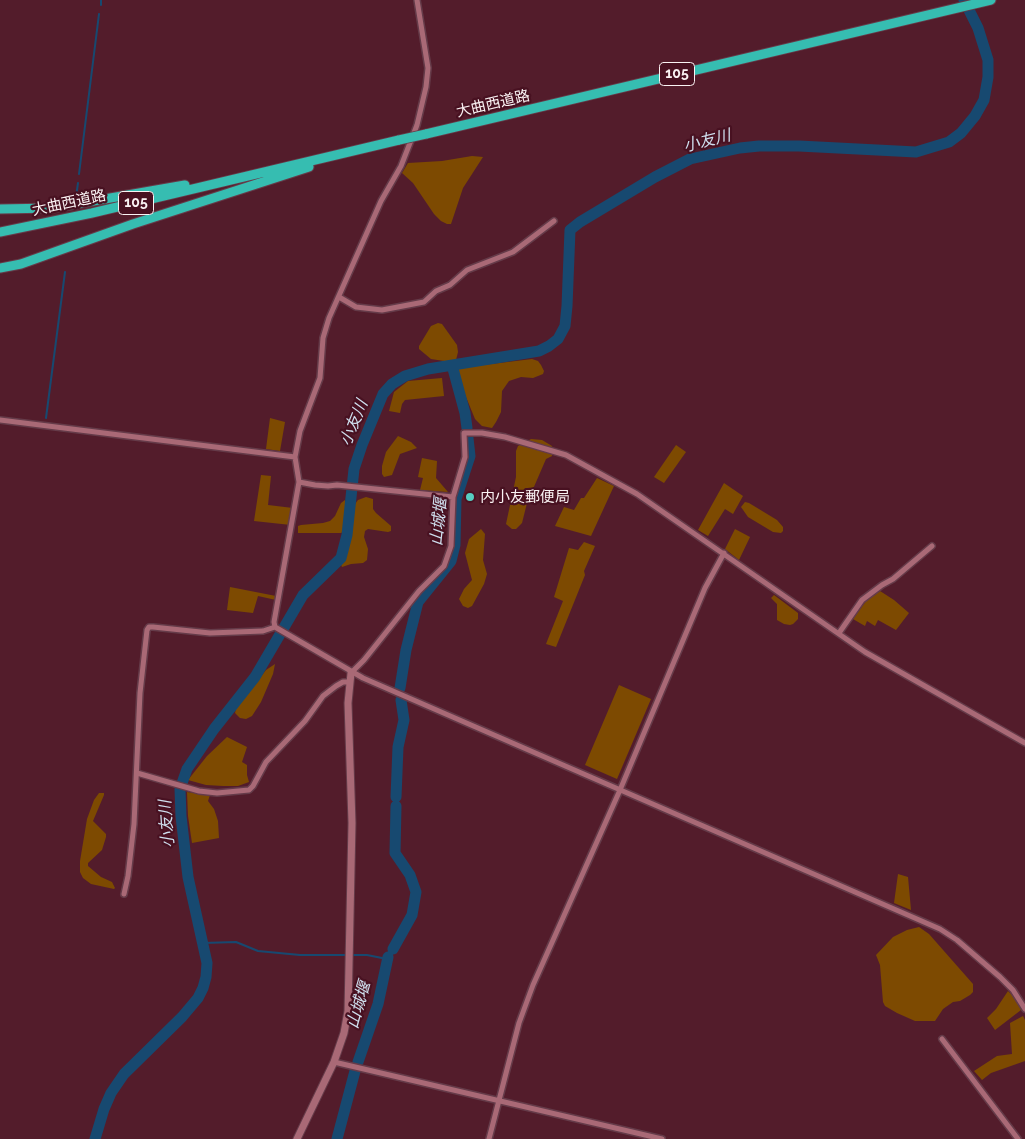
<!DOCTYPE html>
<html>
<head>
<meta charset="utf-8">
<style>
  body { margin:0 }
  canvas { display:block; background:#531c2b }
</style>
</head>
<body>
<canvas width="1025" height="1139"></canvas>
<script>
const c = document.querySelector('canvas').getContext('2d');
c.lineJoin = 'round';
function paint(path, color) { c.fillStyle = color; c.fill(path, 'evenodd'); }
const toPath = rows => new Path2D(rows.map(r => 'M' + r).join(''));
function stroke(path, color, width, dash) { c.strokeStyle = color; c.lineWidth = width; c.lineCap = dash ? 'butt' : 'round'; c.setLineDash(dash || []); c.stroke(path); }
function write(font, color, halo, rows, align = 'center') {
  c.font = font + ' Raleway,"Noto Sans JP",sans-serif'; c.lineWidth = 4.5; c.setLineDash([]); c.textBaseline = 'middle'; c.strokeStyle = halo; c.fillStyle = color; for (const [text, x, y, turn = 0] of rows) {
    c.save(); c.translate(x, y); c.rotate((+turn || 0) * Math.PI / 180); c.textAlign = isNaN(turn) ? turn : align; if (halo) c.strokeText(text, 0, 0); c.fillText(text, 0, 0); c.restore();
  }
}
paint(toPath([
  [472,156,483,157,463,188,451,224,447,224,441,221,434,214,413,183,402,173,408,163,442,161],
  [438,323,442,324,457,345,458,352,456,360,451,362,431,359,419,349,419,346,431,326],
  [532,359,538,361,541,365,544,371,543,374,533,378,521,377,509,381,502,391,501,412,496,422,492,428,482,426,475,419,459,380,457,371,459,368],
  [442,378,444,396,405,400,402,404,400,413,389,411,394,392,408,381],
  [270,418,285,422,280,451,266,449],
  [398,436,411,442,417,448,400,454,392,475,384,477,382,474,382,466,386,452],
  [531,439,542,440,552,446,553,449,552,456,546,459,527,503,522,523,516,529,512,529,506,524,516,477,516,451,518,446],
  [676,445,686,452,664,483,654,477],
  [422,458,437,461,436,478,448,492,420,490,423,478,418,477],
  [261,475,271,476,268,505,293,508,291,525,254,521],
  [597,478,614,486,591,536,555,526,564,507,574,510,581,498,584,498],
  [724,483,743,496,733,514,725,509,708,536,698,530],
  [366,497,373,499,373,509,376,513,391,526,391,531,388,532,368,529,365,531,364,537,368,549,367,560,363,563,351,564,342,567,340,562,345,559,348,549,352,508,358,500],
  [345,500,345,523,344,531,341,533,298,533,298,526,301,525,323,523,330,521,335,516,341,503],
  [745,502,749,503,777,520,783,527,783,531,781,533,773,532,748,517,741,507],
  [481,529,485,534,483,560,487,574,484,584,472,606,468,608,463,606,459,599,464,589,472,580,465,553,469,539],
  [735,529,750,537,739,560,725,549],
  [584,542,595,546,584,571,585,575,556,647,546,644,563,601,554,597,569,548,578,550],
  [230,587,276,596,276,600,258,596,253,613,227,610],
  [880,591,894,600,909,613,896,630,878,620,875,626,867,621,865,626,853,619,866,601],
  [774,595,798,613,798,619,793,624,790,625,784,624,777,620,777,604,771,598],
  [275,664,273,674,261,702,252,716,246,719,240,718,235,713,236,709,266,670],
  [619,685,651,699,617,779,585,765],
  [227,737,247,747,242,762,247,765,247,775,249,782,238,786,223,786,206,785,188,780,207,756],
  [187,792,210,795,208,801,214,809,218,821,219,838,192,843,188,816],
  [99,793,104,793,104,795,93,821,106,834,106,837,102,850,88,863,88,866,101,877,112,882,115,888,114,889,91,884,83,878,80,872,80,861,87,819,94,800],
  [898,874,908,877,911,910,894,903],
  [919,927,929,934,973,984,973,992,970,995,960,1001,953,1002,943,1009,935,1021,915,1021,897,1013,885,1006,883,1002,880,965,876,955,893,937,907,930],
  [1008,991,1016,999,1021,1010,995,1030,987,1018,996,1009],
  [1023,1016,1025,1020,1025,1061,991,1073,982,1080,974,1071,997,1056,1012,1054,1010,1023]
]), '#7d4a01');
stroke(toPath([
  [101,5,101,0],
  [79,174,99,14],
  [76,197,78,183],
  [46,418,65,272],
  [203,943,236,942,258,951,300,955,347,955],
  [354,955,367,955,387,959]
]), '#174970', 2);
stroke(toPath([
  [452,365,465,413,467,428],
  [400,688,406,650,418,602,451,561,455,545,456,499,470,456,468,438],
  [396,797,398,747,404,720,401,700],
  [393,949,412,915,416,892,410,875,395,853,396,806],
  [358,1062,378,1004,388,957],
  [95,1139,104,1109,111,1093,124,1074,182,1017,198,998,203,988,206,977,207,963,188,877,181,816,180,789,187,769,214,729,255,677,303,595,341,558,347,535,354,469,362,445,383,394,392,384,405,376,428,369,539,351,549,346,558,339,565,326,567,306,570,230,580,222,655,177,690,159,740,148,759,146,799,146,916,152,949,142,961,133,975,116,984,100,988,77,988,60,978,28,964,0],
  [337,1139,355,1071]
]), '#174970', 11);
const street = toPath([
  [417,0,428,68,426,87,417,125,401,166,381,201,329,318,323,338,320,378,300,431,295,457,299,482,274,622,275,627,363,678,940,929,957,940,1000,977,1013,990,1025,1009],
  [339,297,356,307,382,310,424,302,436,291,450,285,467,270,513,252,554,221],
  [0,420,295,457],
  [299,482,315,485,328,486,337,485,453,497],
  [839,633,862,600,882,585,893,579,932,546],
  [351,673,364,660,419,591,444,566,451,546,453,497,465,457,464,433,482,433,505,437,566,455,637,494,865,652,1025,743],
  [137,773,199,791,217,793,249,790,253,786,266,762,305,721,323,696,336,686,343,682,350,682],
  [124,894,128,876,134,824,140,693,147,630,149,627,153,627,210,633,263,631,275,627],
  [942,1039,1018,1139],
  [334,1062,662,1139],
  [489,1139,519,1023,533,985,620,790,705,588,724,553]
]);
const secondary = toPath([
  [297,1139,334,1062,344,1033,348,1011,352,823,348,703,351,673]
]);
const highway = toPath([
  [426,134,991,0],
  [0,209,53,208,185,185],
  [0,232,92,213,399,140],
  [0,268,21,264,133,224,309,167]
]);
stroke(street, '#653b49', 8);
stroke(secondary, '#653b49', 9);
stroke(highway, '#653b49', 11);
stroke(street, '#a96976', 5);
stroke(secondary, '#a96976', 7);
stroke(highway, '#36bdb1', 9);
const highwayBridge = toPath([
  [399,140,426,134]
]);
stroke(highwayBridge, '#653b49', 11, []);
stroke(highwayBridge, '#36bdb1', 9);
for (const [x, y, r, color] of [
  [470,497,5,"#57cec2"]
]) { const dot = new Path2D(); dot.arc(x, y, r, 0, 2 * Math.PI); c.fillStyle = color; c.fill(dot); stroke(dot, '#481121', 2); }
for (const [x, y, w] of [
  [677,74,35],
  [136,203,35]
]) { const box = new Path2D(); box.roundRect(x - w / 2, y - 11.5, w, 23, 4); c.fillStyle = '#481121'; c.fill(box); stroke(box, '#faf2f3', 1); }
write('bold 14px', '#faf2f3', null, [
  ["105",677,74],
  ["105",136,203]
]);
write('15px', '#faf2f3', '#481121', [
  ["大曲西道路",493,104,-13],
  ["大曲西道路",69,203,-12]
]);
write('15px', '#faf2f3', '#481121', [
  ["内小友郵便局",480,497]
], 'left');
write('italic 16px', '#d0e0ef', '#481121', [
  ["小友川",707,141,-14],
  ["小友川",354,423,-68],
  ["山城堰",439,522,-84],
  ["小友川",167,824,-94],
  ["山城堰",359,1005,-74]
]);
</script>
</body>
</html>
